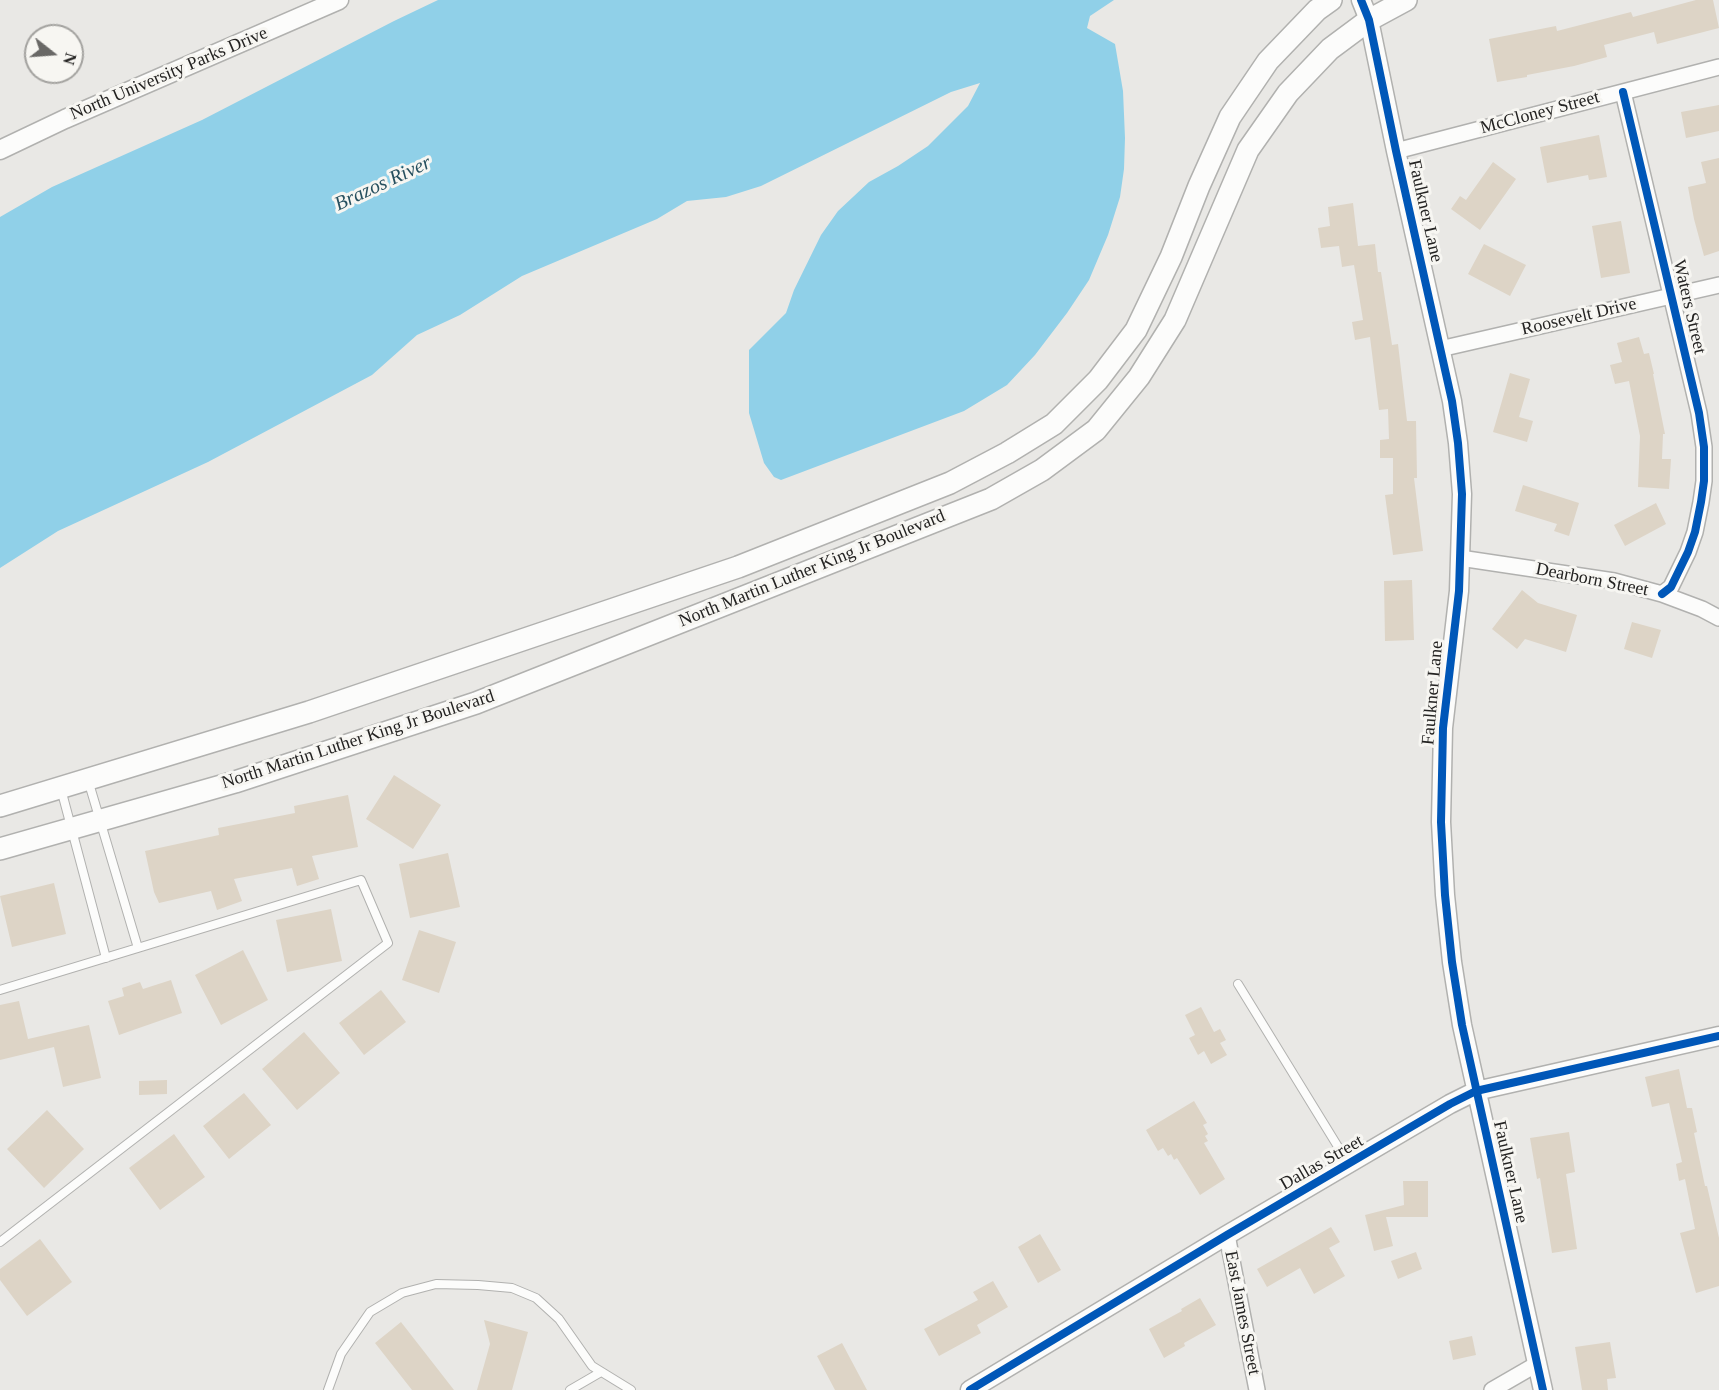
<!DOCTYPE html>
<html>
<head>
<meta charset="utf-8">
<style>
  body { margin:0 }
  #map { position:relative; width:1719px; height:1390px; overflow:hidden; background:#e9e8e5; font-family:Georgia,serif }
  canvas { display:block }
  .north { position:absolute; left:24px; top:24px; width:60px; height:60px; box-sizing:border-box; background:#f7f6f2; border:2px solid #a3a29f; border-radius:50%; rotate:107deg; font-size:16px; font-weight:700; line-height:24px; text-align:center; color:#242322 }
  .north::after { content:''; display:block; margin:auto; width:21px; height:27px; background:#696866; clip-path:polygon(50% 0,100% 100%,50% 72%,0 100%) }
</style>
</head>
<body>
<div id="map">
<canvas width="1719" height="1390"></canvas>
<div class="north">N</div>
</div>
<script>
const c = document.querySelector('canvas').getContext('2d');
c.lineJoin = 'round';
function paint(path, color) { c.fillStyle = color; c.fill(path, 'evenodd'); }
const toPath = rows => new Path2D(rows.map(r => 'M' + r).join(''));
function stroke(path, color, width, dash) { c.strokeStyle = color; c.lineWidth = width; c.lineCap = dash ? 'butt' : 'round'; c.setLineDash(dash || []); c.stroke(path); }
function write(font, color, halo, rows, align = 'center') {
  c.font = font + ' Georgia,serif'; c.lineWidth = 6; c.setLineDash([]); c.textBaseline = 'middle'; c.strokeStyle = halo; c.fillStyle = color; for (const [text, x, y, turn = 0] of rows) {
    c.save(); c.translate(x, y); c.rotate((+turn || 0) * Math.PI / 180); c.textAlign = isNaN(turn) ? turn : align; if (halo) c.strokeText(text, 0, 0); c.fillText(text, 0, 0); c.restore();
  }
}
paint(toPath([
  [438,0,1114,0,1090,16,1087,28,1115,44,1123,91,1125,138,1124,169,1120,197,1108,235,1089,280,1067,313,1035,355,1007,385,964,411,781,480,774,477,764,463,749,413,749,350,786,313,794,290,821,235,838,211,869,182,898,166,928,146,968,106,980,83,951,92,761,186,726,197,687,201,657,219,522,276,460,315,417,335,372,375,208,462,58,531,0,568,0,217,52,187,202,120,394,21]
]), '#90d0e8');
paint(toPath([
  [1696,0,1713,0,1719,28,1657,44,1654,32,1604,45,1607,57,1574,66,1527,75,1527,77,1497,82,1489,39,1556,26,1557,31,1631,12,1633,17],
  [1719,105,1719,131,1686,138,1681,112],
  [1599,135,1607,177,1589,180,1588,175,1547,183,1540,147],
  [1719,158,1719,251,1704,256,1694,219,1688,187,1706,183,1701,162],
  [1493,162,1516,179,1480,230,1451,209,1460,196,1466,200],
  [1353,203,1358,246,1375,244,1378,272,1381,272,1392,345,1398,344,1407,421,1416,421,1417,478,1414,478,1423,551,1393,555,1385,495,1393,494,1393,458,1380,458,1380,440,1389,439,1388,409,1379,410,1370,337,1355,340,1352,322,1363,320,1354,265,1342,267,1339,246,1321,248,1318,228,1330,226,1328,207],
  [1621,221,1630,273,1601,278,1592,226],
  [1484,244,1526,265,1510,296,1468,274],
  [1639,337,1644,354,1649,353,1654,374,1653,374,1665,434,1663,434,1662,459,1671,459,1669,489,1638,487,1640,436,1629,381,1615,384,1610,365,1622,362,1617,343],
  [1510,373,1530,379,1519,417,1533,421,1527,442,1493,432],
  [1523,485,1579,503,1569,536,1554,531,1557,524,1515,511],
  [1656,503,1666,524,1625,546,1614,525],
  [1412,580,1414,640,1385,641,1384,581],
  [1522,590,1538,603,1577,615,1566,652,1525,639,1517,649,1492,629],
  [1632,622,1661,630,1652,658,1624,649],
  [394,775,441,805,413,849,366,819],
  [348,795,358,847,312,856,319,879,297,886,292,868,234,879,242,901,217,910,211,891,159,903,154,892,145,851,219,835,218,828,295,813,294,806],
  [448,853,460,907,410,918,399,864],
  [54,883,66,934,12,947,0,896],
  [331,909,342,961,287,972,276,920],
  [419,930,456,942,439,993,402,980],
  [243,950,268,1000,221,1025,195,975],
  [171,980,182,1013,119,1035,108,1001,124,996,122,988,140,982,143,989],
  [381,990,406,1022,364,1055,339,1023],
  [19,1001,28,1039,89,1025,101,1078,63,1087,54,1047,0,1060,0,1005],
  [1201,1007,1214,1032,1220,1029,1226,1040,1220,1043,1227,1055,1211,1064,1204,1051,1198,1055,1189,1038,1195,1035,1185,1015],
  [304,1032,340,1073,297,1110,262,1069],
  [1679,1069,1687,1108,1692,1108,1697,1132,1694,1133,1705,1186,1707,1186,1719,1238,1719,1286,1696,1293,1680,1233,1695,1229,1685,1179,1679,1181,1676,1164,1682,1162,1669,1103,1652,1107,1645,1077],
  [167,1080,167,1094,139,1095,139,1081],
  [244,1093,271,1125,229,1159,203,1126],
  [1194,1101,1207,1123,1203,1125,1208,1134,1205,1136,1208,1141,1204,1143,1225,1179,1200,1195,1177,1158,1174,1160,1171,1154,1168,1156,1163,1148,1158,1151,1146,1130],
  [47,1110,84,1149,44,1188,7,1149],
  [1569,1132,1575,1172,1566,1174,1577,1249,1552,1253,1540,1178,1537,1179,1530,1138],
  [174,1134,205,1177,160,1210,129,1168],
  [1403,1181,1428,1181,1428,1217,1386,1217,1393,1246,1374,1251,1365,1215,1404,1205],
  [1331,1227,1340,1242,1329,1248,1345,1276,1314,1294,1300,1268,1267,1287,1257,1269],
  [1040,1234,1061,1270,1038,1283,1018,1247],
  [40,1239,72,1282,27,1316,0,1280,0,1269],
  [1416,1252,1422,1269,1398,1279,1391,1261],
  [993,1281,1008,1307,977,1325,981,1333,939,1356,924,1329,978,1300,973,1292],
  [1200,1298,1216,1325,1184,1343,1185,1346,1164,1358,1149,1329,1182,1311,1181,1309],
  [484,1320,528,1332,512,1390,477,1390,490,1344],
  [401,1322,454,1390,412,1390,375,1343],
  [1472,1336,1476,1355,1453,1360,1449,1341],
  [1610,1342,1616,1378,1607,1379,1608,1390,1582,1390,1575,1347],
  [842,1343,867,1390,835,1390,817,1356]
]), '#ddd4c6');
const service = toPath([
  [88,780,138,948],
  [61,789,106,958],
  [1238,984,1348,1163],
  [0,990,361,880,388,943,0,1242],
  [328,1390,341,1354,370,1312,402,1293,436,1284,478,1285,512,1288,536,1298,559,1319,592,1366,631,1390],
  [570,1390,601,1372]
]);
const minor = toPath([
  [1623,92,1699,413,1704,447,1704,481,1701,502,1695,532,1688,552,1671,587,1662,594],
  [1396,151,1719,67],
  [1440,349,1719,285],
  [1460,558,1614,581,1662,594,1702,609,1719,618],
  [1227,1235,1257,1390],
  [1492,1390,1537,1364]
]);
const tertiary = toPath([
  [1361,0,1369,20,1396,151,1452,401,1458,443,1462,494,1459,591,1443,728,1441,822,1445,895,1452,962,1462,1025,1543,1390],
  [0,150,65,119,339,0],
  [970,1390,1227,1235,1450,1104,1476,1091,1719,1036]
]);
const secondary = toPath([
  [0,806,309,712,738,567,950,483,1007,453,1054,424,1098,380,1136,330,1171,257,1199,186,1230,117,1268,61,1317,10,1331,0],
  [0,849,235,782,476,703,991,499,1042,470,1096,430,1139,377,1175,320,1248,150,1288,93,1330,49,1369,20,1406,0]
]);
stroke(service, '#b1b1af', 10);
stroke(minor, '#b1b1af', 18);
stroke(tertiary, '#b1b1af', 21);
stroke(secondary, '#b1b1af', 24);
stroke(service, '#fcfcfb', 8);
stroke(minor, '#fcfcfb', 15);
stroke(tertiary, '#fcfcfb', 18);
stroke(secondary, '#fcfcfb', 21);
stroke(toPath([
  [1361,0,1369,20,1396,151,1452,401,1458,443,1462,494,1459,591,1443,728,1441,822,1445,895,1452,962,1462,1025,1543,1390],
  [1623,92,1699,413,1704,447,1704,481,1701,502,1695,532,1688,552,1671,587,1662,594],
  [970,1390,1227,1235,1450,1104,1476,1091,1719,1036]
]), '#0057b8', 8);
write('18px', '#242322', '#f7f6f2', [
  ["North University Parks Drive",169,74,-23],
  ["McCloney Street",1540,113,-15],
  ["Faulkner Lane",1425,211,77],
  ["Waters Street",1689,307,77],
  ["Roosevelt Drive",1579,317,-13],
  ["North Martin Luther King Jr Boulevard",812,569,-22],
  ["Dearborn Street",1592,580,11],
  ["Faulkner Lane",1433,693,-85],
  ["North Martin Luther King Jr Boulevard",358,740,-18],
  ["Dallas Street",1322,1163,-30],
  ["Faulkner Lane",1510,1172,77],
  ["East James Street",1242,1313,79]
]);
write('italic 20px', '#27505f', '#f7f6f2', [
  ["Brazos River",383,184,-25]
]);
</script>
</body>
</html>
